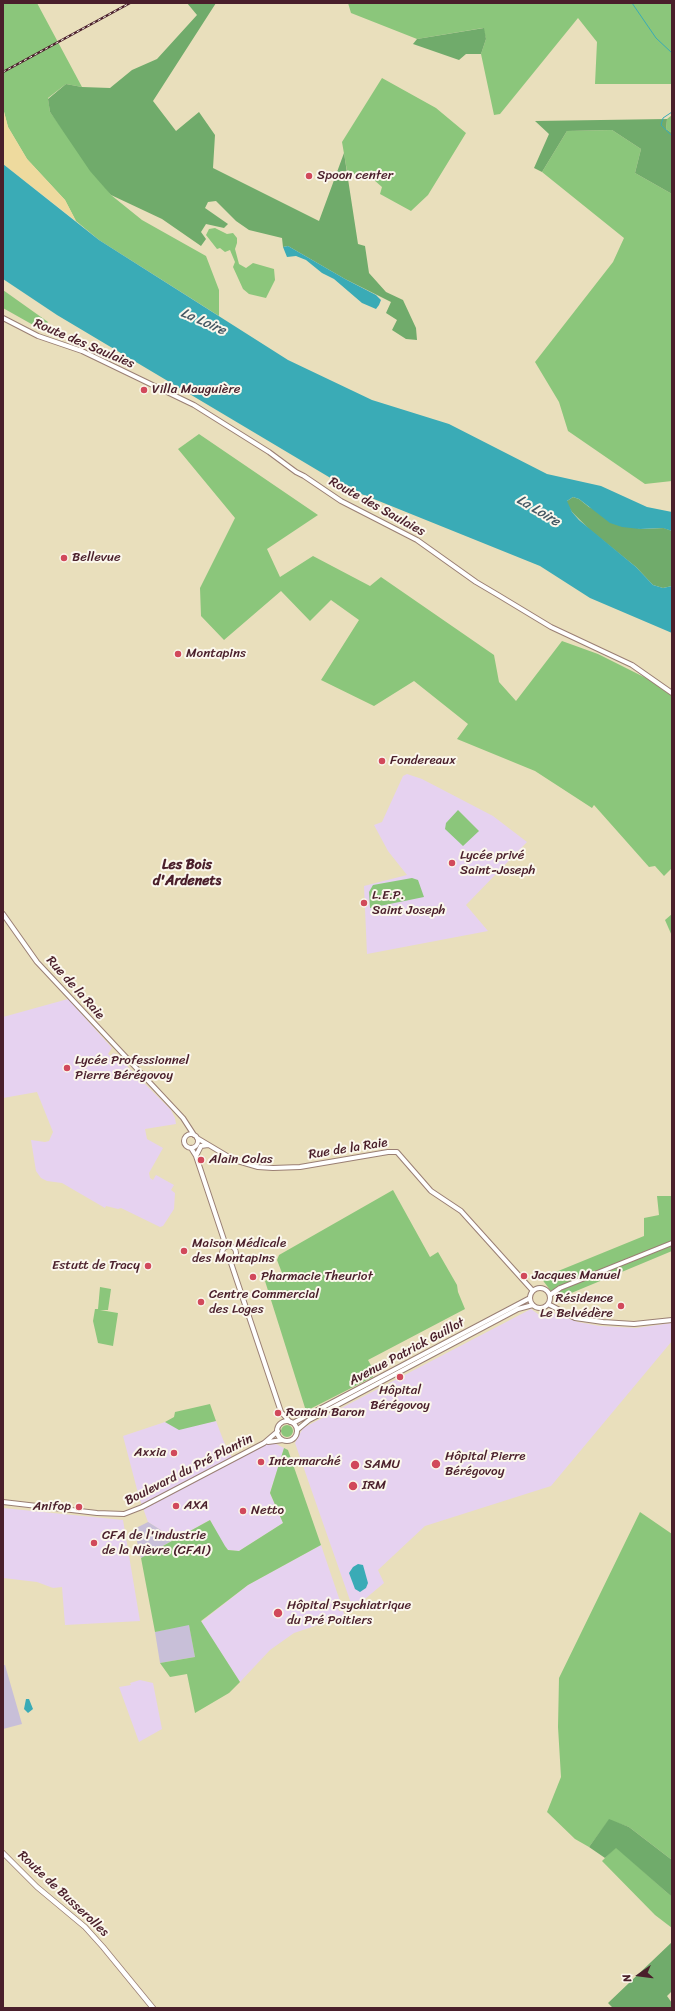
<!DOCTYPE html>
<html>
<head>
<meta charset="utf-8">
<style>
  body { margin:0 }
  #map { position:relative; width:675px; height:2011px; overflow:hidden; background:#e9dfbc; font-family:Sriracha,sans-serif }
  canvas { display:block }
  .frame { position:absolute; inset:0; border:4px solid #4a1f2b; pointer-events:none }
  .north { position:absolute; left:619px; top:1955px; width:40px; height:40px; -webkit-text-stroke:3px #fbf7ec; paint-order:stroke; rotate:256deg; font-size:11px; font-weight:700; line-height:16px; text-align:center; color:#4a1f2b }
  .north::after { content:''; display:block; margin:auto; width:14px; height:18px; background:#4a1f2b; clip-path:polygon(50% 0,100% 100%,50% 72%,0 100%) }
</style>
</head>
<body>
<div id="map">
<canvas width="675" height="2011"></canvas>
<div class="frame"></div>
<div class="north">N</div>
</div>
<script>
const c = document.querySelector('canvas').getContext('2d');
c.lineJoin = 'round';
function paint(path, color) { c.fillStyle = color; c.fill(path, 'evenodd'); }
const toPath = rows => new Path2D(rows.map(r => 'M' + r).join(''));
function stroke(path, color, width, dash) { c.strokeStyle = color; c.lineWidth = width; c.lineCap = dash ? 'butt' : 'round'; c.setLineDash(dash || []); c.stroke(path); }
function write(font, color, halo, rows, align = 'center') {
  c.font = font + ' Sriracha,sans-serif'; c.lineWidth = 4; c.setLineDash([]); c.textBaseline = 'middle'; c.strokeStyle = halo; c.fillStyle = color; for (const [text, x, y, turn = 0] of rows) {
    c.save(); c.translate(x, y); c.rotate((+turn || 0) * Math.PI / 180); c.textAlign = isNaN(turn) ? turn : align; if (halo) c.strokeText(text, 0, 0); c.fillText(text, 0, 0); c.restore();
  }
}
paint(toPath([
  [407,774,422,779,493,816,527,842,466,905,488,931,367,954,364,886,407,875,388,851,374,825,382,822,403,776],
  [68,999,112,1048,108,1054,110,1056,114,1053,171,1110,175,1118,176,1124,145,1129,147,1139,163,1148,149,1173,150,1178,153,1180,156,1175,174,1185,171,1190,175,1193,174,1209,163,1226,160,1227,121,1208,118,1209,106,1206,105,1208,62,1183,47,1181,41,1178,36,1171,31,1140,45,1142,49,1141,53,1132,37,1092,3,1098,3,1017],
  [531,1309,542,1317,551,1312,578,1322,600,1326,636,1328,672,1323,672,1341,551,1486,425,1526,378,1570,384,1583,353,1609,295,1443,303,1428],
  [216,1421,224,1442,233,1459,264,1443,274,1443,284,1448,270,1493,283,1523,239,1551,228,1550,224,1546,210,1520,175,1539,148,1522,139,1497,123,1436,165,1422,179,1429],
  [3,1508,123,1520,140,1621,65,1625,62,1587,53,1588,37,1582,3,1578],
  [321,1545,341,1604,337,1607,339,1611,343,1611,345,1616,294,1633,270,1650,240,1682,201,1622,248,1585],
  [140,1680,153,1683,162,1729,139,1742,119,1687,131,1685,130,1683]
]), '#e6d2f0');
paint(toPath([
  [148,1522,175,1539,141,1558,134,1529],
  [189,1624,195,1657,160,1663,155,1632],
  [3,1665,5,1665,22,1724,3,1729]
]), '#c8bfd8');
paint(toPath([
  [3,3,37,3,82,87,66,84,48,98,50,112,111,195,142,220,206,256,219,290,219,316,99,240,76,221,65,200,27,159,8,127,3,108],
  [348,3,672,3,672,84,595,84,597,42,578,18,500,114,494,115,481,54,486,39,483,28,417,39,351,13],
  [382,78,436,108,466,133,428,195,411,211,380,194,382,187,366,173,363,178,347,171,342,142],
  [672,115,672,133,666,129,667,119],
  [612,130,641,149,635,173,672,194,672,481,645,484,568,431,559,402,535,362,613,262,624,238,542,172,567,131],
  [215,228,227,234,233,233,237,238,237,243,235,249,239,264,246,268,253,263,274,269,275,280,266,298,249,294,243,289,233,267,235,262,230,250,225,252,220,248,217,249,206,235,209,229],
  [3,290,48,322,42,330,3,308],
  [199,434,318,515,267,549,280,577,313,556,370,586,381,577,494,655,499,682,516,701,562,641,598,654,650,680,672,696,672,868,664,876,655,866,649,867,594,805,592,808,535,771,457,739,468,724,414,681,374,706,321,680,359,620,331,600,310,621,281,591,224,640,201,616,200,588,235,518,178,449],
  [458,810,479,831,463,846,445,829,446,823],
  [412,878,418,880,424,897,370,908,369,892,373,885],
  [672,914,672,936,665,920],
  [393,1190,430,1257,438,1252,457,1285,458,1292,465,1309,368,1360,373,1369,373,1377,306,1411,265,1281,282,1273,277,1260,279,1255],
  [657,1196,672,1196,672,1251,557,1299,541,1278,644,1236,644,1218,659,1215],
  [100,1287,111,1289,108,1310,100,1310,118,1313,113,1346,98,1343,93,1321,95,1309,98,1309],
  [210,1404,216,1421,179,1430,165,1422,174,1417,175,1412],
  '281 1431a6 6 0 1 1 12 0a6 6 0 1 1-12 0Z',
  [284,1448,288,1450,321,1545,248,1585,201,1621,240,1682,229,1693,195,1713,187,1674,170,1677,160,1663,195,1657,189,1625,155,1632,141,1558,210,1520,225,1546,228,1550,239,1551,283,1523,270,1493],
  [640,1512,672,1534,672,1860,629,1827,609,1820,589,1847,575,1839,547,1812,561,1777,558,1727,559,1678],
  [616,1847,672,1897,672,1928,655,1915,602,1861]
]), '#8bc67b');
paint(toPath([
  [187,3,216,3,153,101,176,131,199,112,215,135,213,168,319,221,344,153,358,244,365,246,369,273,386,292,403,300,416,328,417,340,406,339,392,330,397,320,386,313,391,302,345,279,288,246,283,247,282,238,249,230,236,221,216,201,208,202,205,208,228,224,224,228,206,224,201,232,206,239,201,246,162,219,111,195,90,171,50,112,48,99,66,84,82,87,110,88,132,70,157,59,197,15],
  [484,28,486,39,481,54,466,54,459,60,413,44,417,39],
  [667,119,666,129,672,133,672,194,635,173,641,149,612,130,567,131,542,172,534,168,549,134,535,121],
  [573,497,579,499,589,507,640,529,664,528,672,531,672,586,663,588,653,585,636,567,590,530,572,512,567,504,567,501],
  [609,1819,629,1827,672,1860,672,1897,616,1848,605,1858,589,1847],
  [672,1942,672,1991,667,1996,672,2003,672,2008,613,2008,608,2003]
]), '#70ab6b');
paint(toPath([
  [3,108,8,127,27,159,65,200,76,221,3,164]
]), '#eeda9e');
paint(toPath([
  [3,164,99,240,288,360,372,400,449,424,547,474,601,486,647,507,672,512,672,531,663,528,640,529,622,527,610,523,579,499,573,497,567,501,572,512,579,520,636,567,653,585,663,588,672,586,672,633,590,598,540,566,349,489,57,315,3,279],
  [288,246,345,279,376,295,381,300,379,305,376,309,362,303,334,279,322,273,306,260,296,256,287,257,283,247],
  [358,1564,363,1565,368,1583,366,1588,360,1592,355,1589,349,1573,353,1567],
  [26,1699,29,1699,33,1709,28,1713,24,1709]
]), '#3aabb6');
stroke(toPath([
  [632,3,656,38,672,53],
  [672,112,663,118,661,125,672,136]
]), '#3aabb6', 1);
const tertiary = toPath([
  [3,318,38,336,82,351,194,405,269,452,296,472,304,476,341,501,417,540,476,582,498,595,551,627,632,665,672,693],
  [3,914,37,962,183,1118,194,1135],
  '184 1141a7 7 0 1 1 14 0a7 7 0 1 1-14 0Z',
  [197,1138,234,1160,258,1167,273,1168,300,1167,388,1152,397,1152,431,1191,461,1211,533,1291],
  [191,1148,196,1156,226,1246],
  [196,1156,201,1146,208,1145],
  '222 1253a7 7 0 1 1 14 0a7 7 0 1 1-14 0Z',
  [230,1260,281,1412,290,1422],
  '530 1298a10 10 0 1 1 20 0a10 10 0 1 1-20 0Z',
  [550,1295,560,1288,672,1243],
  [548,1304,575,1318,603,1322,634,1324,672,1320],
  '277 1431a10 10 0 1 1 20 0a10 10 0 1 1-20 0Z',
  [293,1423,530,1298],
  [297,1430,309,1420,518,1309,533,1305],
  [268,1442,283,1440],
  [3,1502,97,1513,124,1514,142,1507,264,1443,278,1431]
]);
const secondary = toPath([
  [3,1853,37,1887,85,1927,103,1947,153,2008]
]);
stroke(tertiary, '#9a7f74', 6);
stroke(secondary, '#9a7f74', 6);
stroke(tertiary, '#fff', 4);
stroke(secondary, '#fff', 4.5);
const rail = toPath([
  [3,72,130,3]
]);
stroke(rail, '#4a1f2b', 2.5);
stroke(rail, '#fbf7ec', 1, [3]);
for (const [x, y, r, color] of [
  [309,176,4,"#d1495b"],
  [144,390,4,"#d1495b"],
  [64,558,4,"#d1495b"],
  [178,654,4,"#d1495b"],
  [382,761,4,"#d1495b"],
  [452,863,4,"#d1495b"],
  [364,903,4,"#d1495b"],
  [67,1068,4,"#d1495b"],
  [201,1160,4,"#d1495b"],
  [184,1251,4,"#d1495b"],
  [148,1266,4,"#d1495b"],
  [524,1276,4,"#d1495b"],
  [253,1277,4,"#d1495b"],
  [201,1302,4,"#d1495b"],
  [621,1306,4,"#d1495b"],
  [400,1377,4,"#d1495b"],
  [278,1413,4,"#d1495b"],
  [174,1453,4,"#d1495b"],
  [261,1462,4,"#d1495b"],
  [436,1464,5,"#d1495b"],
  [355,1465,5,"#d1495b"],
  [353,1486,5,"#d1495b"],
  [176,1506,4,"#d1495b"],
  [79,1507,4,"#d1495b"],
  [243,1511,4,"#d1495b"],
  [94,1543,4,"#d1495b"],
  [278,1613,5,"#d1495b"]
]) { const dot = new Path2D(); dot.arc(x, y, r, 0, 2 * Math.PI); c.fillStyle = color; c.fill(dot); stroke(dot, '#fbf7ec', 1.5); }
write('13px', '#4a1f2b', '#fbf7ec', [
  ["Spoon center",317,176],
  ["Villa Mauguière",152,390],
  ["Bellevue",72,558],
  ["Montapins",186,654],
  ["Fondereaux",390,761],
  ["Lycée privé",460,856],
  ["Saint-Joseph",460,871],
  ["L.E.P.",372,896],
  ["Saint Joseph",372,911],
  ["Lycée Professionnel",75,1061],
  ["Pierre Bérégovoy",75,1076],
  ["Alain Colas",209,1160],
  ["Maison Médicale",192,1244],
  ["des Montapins",192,1259],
  ["Estutt de Tracy",140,1266,"right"],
  ["Jacques Manuel",532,1276],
  ["Pharmacie Theuriot",261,1277],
  ["Centre Commercial",209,1295],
  ["des Loges",209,1310],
  ["Résidence",613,1299,"right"],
  ["Le Belvédère",613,1314,"right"],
  ["Hôpital",400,1391,"center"],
  ["Bérégovoy",400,1406,"center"],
  ["Romain Baron",286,1413],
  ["Axxia",166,1453,"right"],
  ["Hôpital Pierre",445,1457],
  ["Bérégovoy",445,1472],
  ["Intermarché",269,1462],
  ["SAMU",364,1465],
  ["IRM",362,1486],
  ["AXA",184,1506],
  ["Anifop",71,1507,"right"],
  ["Netto",251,1511],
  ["CFA de l'industrie",102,1536],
  ["de la Nièvre (CFAI)",102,1551],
  ["Hôpital Psychiatrique",287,1606],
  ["du Pré Poitiers",287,1621]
], 'left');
write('13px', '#4a1f2b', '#fbf7ec', [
  ["Route des Saulaies",84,344,23],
  ["Route des Saulaies",377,507,29],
  ["Rue de la Raie",75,988,48],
  ["Rue de la Raie",348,1149,-9],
  ["Avenue Patrick Guillot",407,1352,-28],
  ["Boulevard du Pré Plantin",189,1470,-27],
  ["Route de Busserolles",63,1894,43]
]);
write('italic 14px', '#445763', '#fbf7ec', [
  ["La Loire",203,322,24],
  ["La Loire",538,511,31]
]);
write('bold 14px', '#4a1f2b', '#fbf7ec', [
  ["Les Bois",187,865],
  ["d'Ardenets",187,881]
]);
</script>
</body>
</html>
